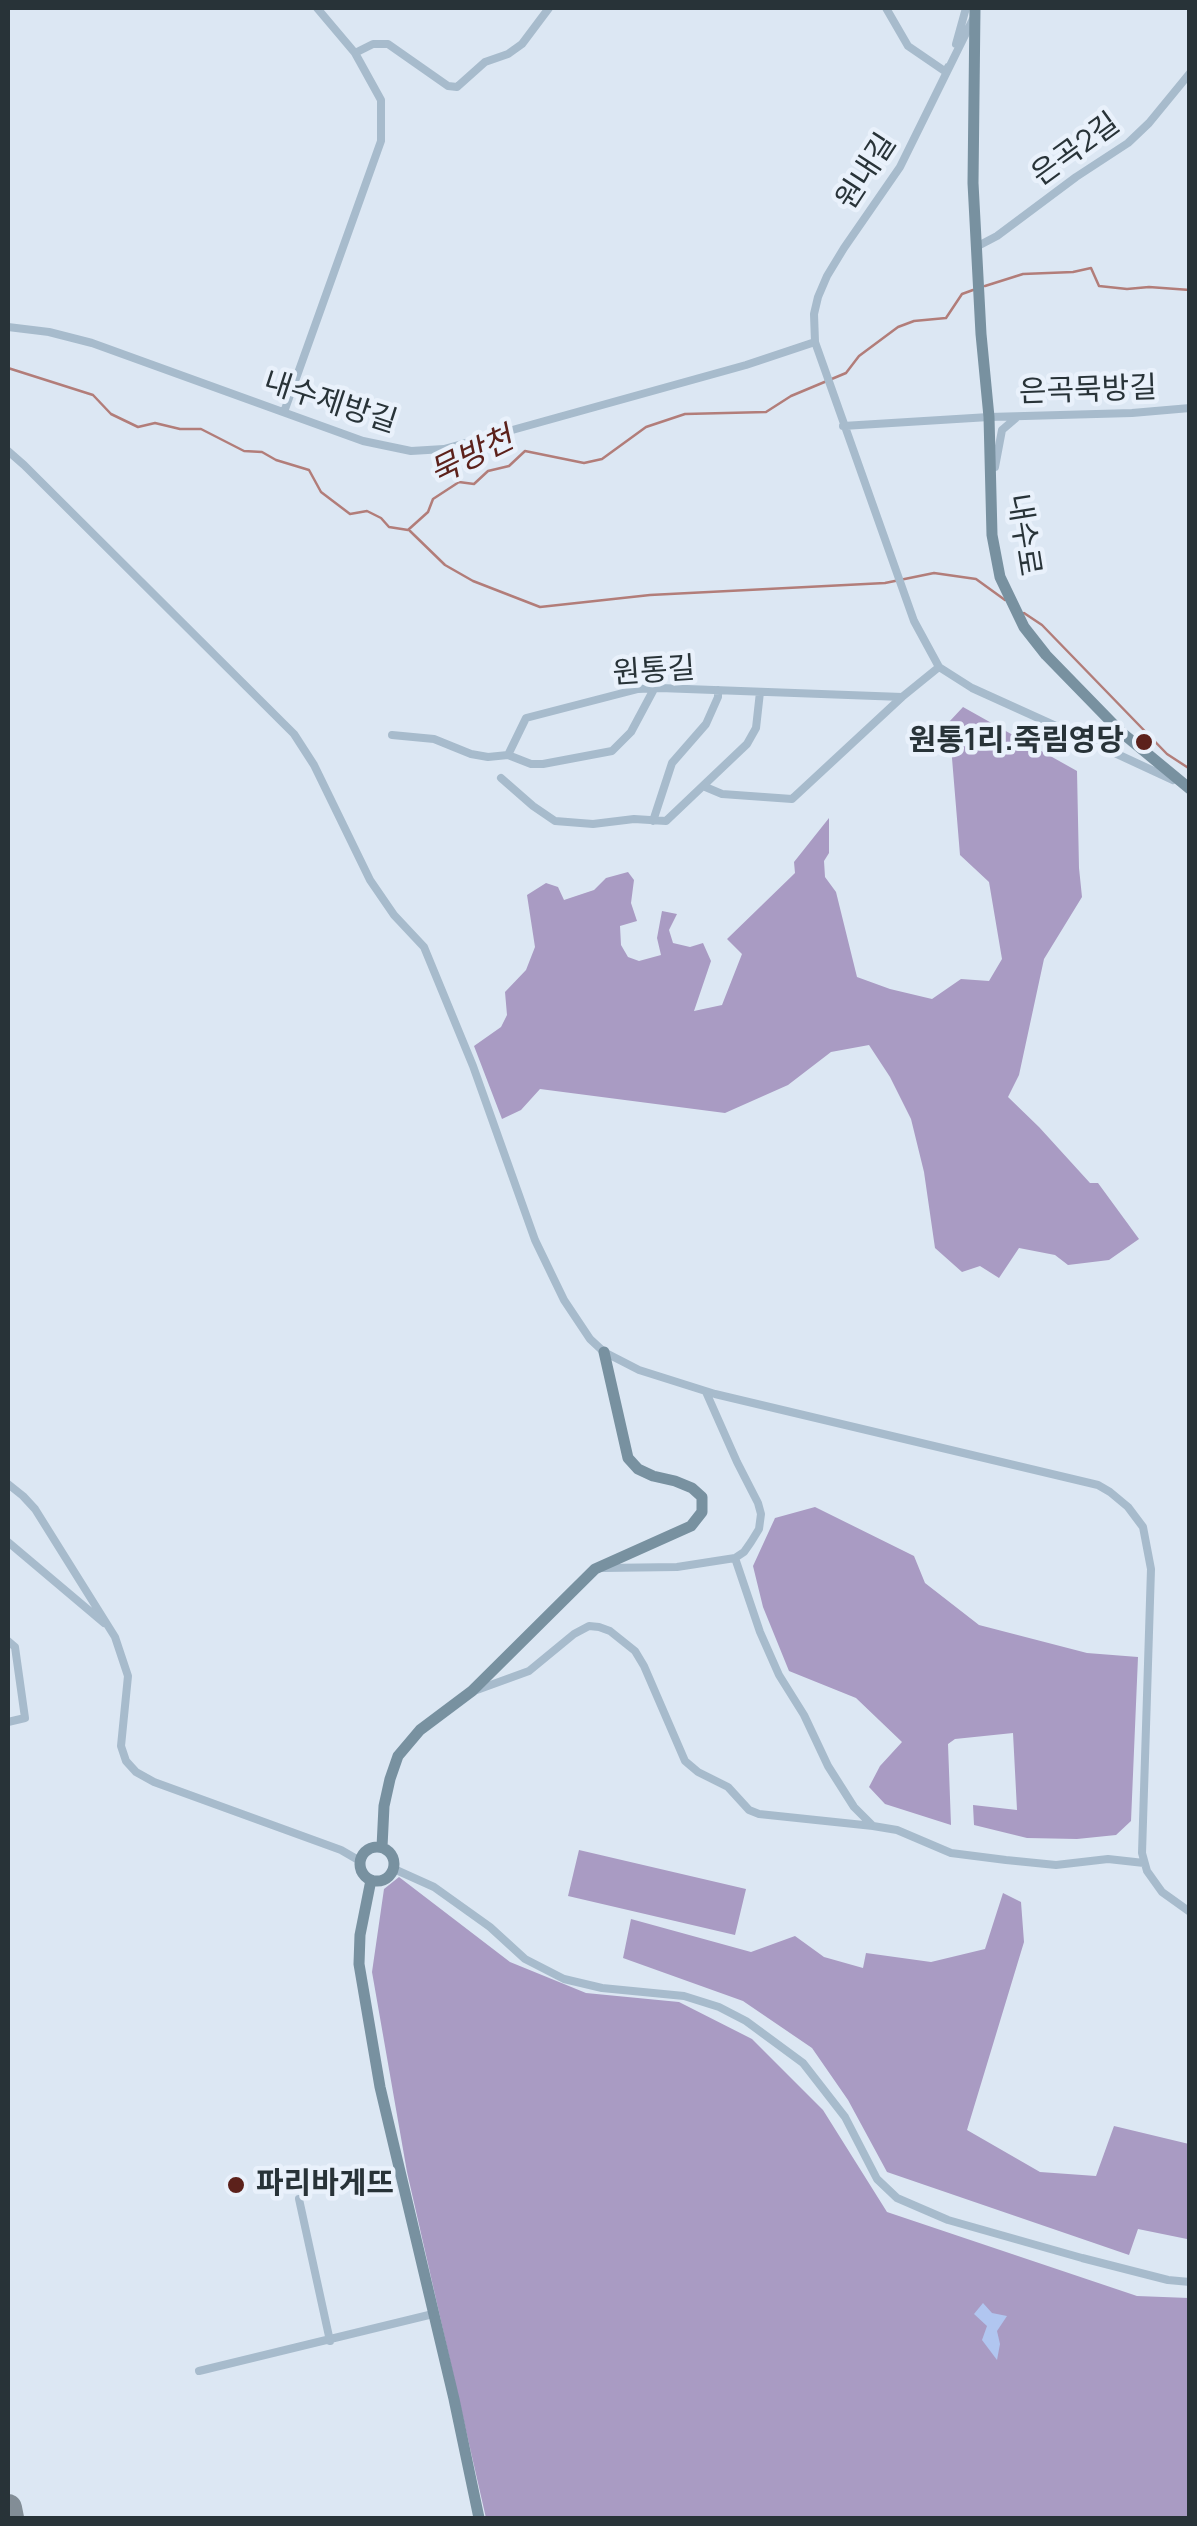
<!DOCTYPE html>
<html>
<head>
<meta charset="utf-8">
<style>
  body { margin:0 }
  #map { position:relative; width:1197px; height:2526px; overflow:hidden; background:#dce7f3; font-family:Manrope,sans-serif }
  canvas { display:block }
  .frame { position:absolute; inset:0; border:10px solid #283338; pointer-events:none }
</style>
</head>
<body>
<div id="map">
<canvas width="1197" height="2526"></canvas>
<div class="frame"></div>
</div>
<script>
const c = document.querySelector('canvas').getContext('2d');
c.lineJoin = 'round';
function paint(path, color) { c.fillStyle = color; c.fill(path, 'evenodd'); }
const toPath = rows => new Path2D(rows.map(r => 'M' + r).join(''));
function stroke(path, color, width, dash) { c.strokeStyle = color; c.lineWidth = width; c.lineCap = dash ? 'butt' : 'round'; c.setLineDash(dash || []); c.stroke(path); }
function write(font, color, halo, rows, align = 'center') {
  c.font = font + ' Manrope,"Noto Sans KR",sans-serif'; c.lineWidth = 9; c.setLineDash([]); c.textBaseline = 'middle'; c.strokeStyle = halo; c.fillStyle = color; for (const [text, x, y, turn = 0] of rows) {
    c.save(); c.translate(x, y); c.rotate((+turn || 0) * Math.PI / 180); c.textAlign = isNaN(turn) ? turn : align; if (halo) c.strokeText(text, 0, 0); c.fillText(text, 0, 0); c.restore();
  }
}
paint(toPath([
  [963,707,1077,771,1079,868,1082,897,1044,959,1019,1075,1008,1097,1039,1127,1090,1183,1098,1183,1139,1239,1109,1260,1068,1265,1055,1255,1019,1248,999,1278,980,1266,962,1272,935,1248,924,1172,911,1119,890,1077,869,1045,831,1052,788,1085,725,1113,540,1089,521,1110,502,1119,474,1046,501,1027,507,1015,505,992,526,970,535,947,527,895,546,883,558,887,564,900,594,890,606,878,628,872,634,880,631,903,637,921,620,926,621,945,628,957,639,961,661,955,657,938,662,911,677,914,669,930,673,943,690,947,703,943,711,961,694,1011,722,1005,742,954,727,939,795,873,794,862,829,818,829,853,824,861,825,877,836,892,857,977,890,989,932,999,961,979,989,981,1002,959,989,882,960,855,949,722],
  [815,1507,914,1556,925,1583,979,1625,1087,1653,1138,1657,1131,1821,1116,1835,1077,1839,1027,1838,974,1825,973,1805,1017,1810,1013,1733,955,1739,948,1744,951,1825,885,1804,869,1787,880,1766,902,1742,856,1698,789,1671,763,1607,753,1566,775,1518],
  [579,1850,746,1889,735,1935,568,1896],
  [399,1877,510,1962,586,1993,679,2002,752,2039,823,2110,887,2212,1137,2296,1189,2298,1189,2518,486,2518,407,2172,372,1972,384,1889],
  [1003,1893,1021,1902,1024,1942,967,2130,1040,2172,1096,2176,1114,2126,1189,2144,1189,2254,1187,2239,1138,2229,1129,2255,887,2172,848,2100,812,2048,743,2001,623,1958,631,1919,751,1952,795,1936,824,1957,863,1968,866,1953,931,1962,985,1949]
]), '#a99bc3');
paint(toPath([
  [983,2303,992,2313,1007,2316,997,2331,1000,2344,997,2360,982,2340,987,2326,974,2314]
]), '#b1c6f0');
stroke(toPath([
  [985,286,1023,274,1073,272,1091,268,1099,286,1127,289,1149,287,1190,290],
  [8,368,93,395,111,414,138,427,155,423,180,429,201,429,244,451,262,452,276,460,309,470,321,492,350,514,367,511,381,518,389,527,408,530,428,512,433,499,459,482,474,484,488,471,509,466,525,451,584,463,602,459,646,427,685,414,766,412,791,396,846,373,859,356,898,327,914,321,946,318,962,294,973,290],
  [410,531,445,565,473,581,540,607,650,595,885,583,934,573,976,579,1005,600],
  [1024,613,1042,625,1167,754,1190,769]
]), '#b27d79', 2.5);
stroke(toPath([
  [8,2508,10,2518]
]), '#828d96', 28);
stroke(toPath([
  [317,8,355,53,373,44,388,44,448,86,457,87,485,62,508,54,522,44,549,8],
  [886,8,908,46,946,72,948,67],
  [973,19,900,167,844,248,827,276,818,297,814,314,815,342,914,621,939,667,972,688,1100,746,1113,744,1121,732],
  [956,44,966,8],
  [976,247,997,236,1076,177,1128,143,1149,123,1190,73],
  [8,327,49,332,92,343,363,441,411,451,444,449,746,365,815,342],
  [284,412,381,141,381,100,355,53],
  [843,426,989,417,1132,413,1190,408],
  [8,451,24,465,294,734,314,765,370,880,394,915,424,947,473,1066,535,1240,564,1300,590,1339,604,1352,639,1370,715,1394,1098,1485,1110,1492,1128,1507,1143,1527,1151,1569,1142,1853,1147,1871,1162,1892,1190,1912],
  [995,467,1002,430,1016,418],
  [392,735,434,739,471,754,488,757,508,755,526,718,638,689,660,688,902,697,939,667],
  [1104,748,1173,780],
  [508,755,531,764,543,764,612,751,631,732,654,689],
  [501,778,533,806,555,821,593,824,634,819,666,821,747,744,756,728,760,692],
  [703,786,722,794,792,799,902,697],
  [653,821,672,763,706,724,718,697,718,690],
  [8,1484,23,1496,35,1509,115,1637,128,1676,121,1746,126,1761,136,1772,154,1782,341,1850,360,1861],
  [8,1542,104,1623],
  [735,1558,760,1632,779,1675,804,1715,828,1766,854,1807,873,1826,897,1830,951,1853,1006,1860,1056,1865,1108,1859,1144,1863],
  [603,1568,677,1567,735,1558,744,1552,751,1542,759,1529,761,1514,758,1503,737,1462,706,1392],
  [8,1641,15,1647,25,1718,8,1722],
  [474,1691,529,1671,574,1634,589,1626,599,1627,610,1631,635,1651,644,1666,685,1761,698,1772,728,1787,749,1810,759,1814,873,1826],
  [394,1869,434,1887,490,1927,525,1959,564,1979,602,1988,684,1996,719,2007,746,2021,803,2063,845,2117,877,2179,897,2198,948,2220,1082,2258,1168,2280,1190,2282],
  [299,2199,330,2341],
  [199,2371,433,2314]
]), '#a7bbcc', 8);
stroke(toPath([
  [975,8,973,183,981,334,989,417,992,535,1000,577,1024,627,1046,655,1121,732,1190,789],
  '360 1864a17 17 0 1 1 34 0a17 17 0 1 1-34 0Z',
  [382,1847,384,1806,390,1779,398,1756,420,1730,472,1691,595,1569,691,1526,702,1512,702,1497,692,1488,675,1481,653,1476,638,1469,628,1458,604,1352],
  [371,1880,360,1935,359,1964,380,2087,454,2399,479,2518]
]), '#7891a0', 11);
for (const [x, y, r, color] of [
  [1144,742,10,"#5c211b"],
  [236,2185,10,"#5c211b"]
]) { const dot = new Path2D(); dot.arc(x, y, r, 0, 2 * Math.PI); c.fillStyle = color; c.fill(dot); stroke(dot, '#e9f1fb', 4); }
write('30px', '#283338', '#e9f1fb', [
  ["은곡2길",1076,150,-36],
  ["원내길",867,172,-57],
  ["은곡묵방길",1088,391,-2],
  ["내수제방길",330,403,18],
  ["내수로",1023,535,81],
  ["원통길",654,672,-4]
]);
write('bold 30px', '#283338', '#e9f1fb', [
  ["원통1리.죽림영당",1124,742],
  ["파리바게뜨",256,2185,"left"]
], 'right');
write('italic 32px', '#5c211b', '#e9f1fb', [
  ["묵방천",472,457,-26]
]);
</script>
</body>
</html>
